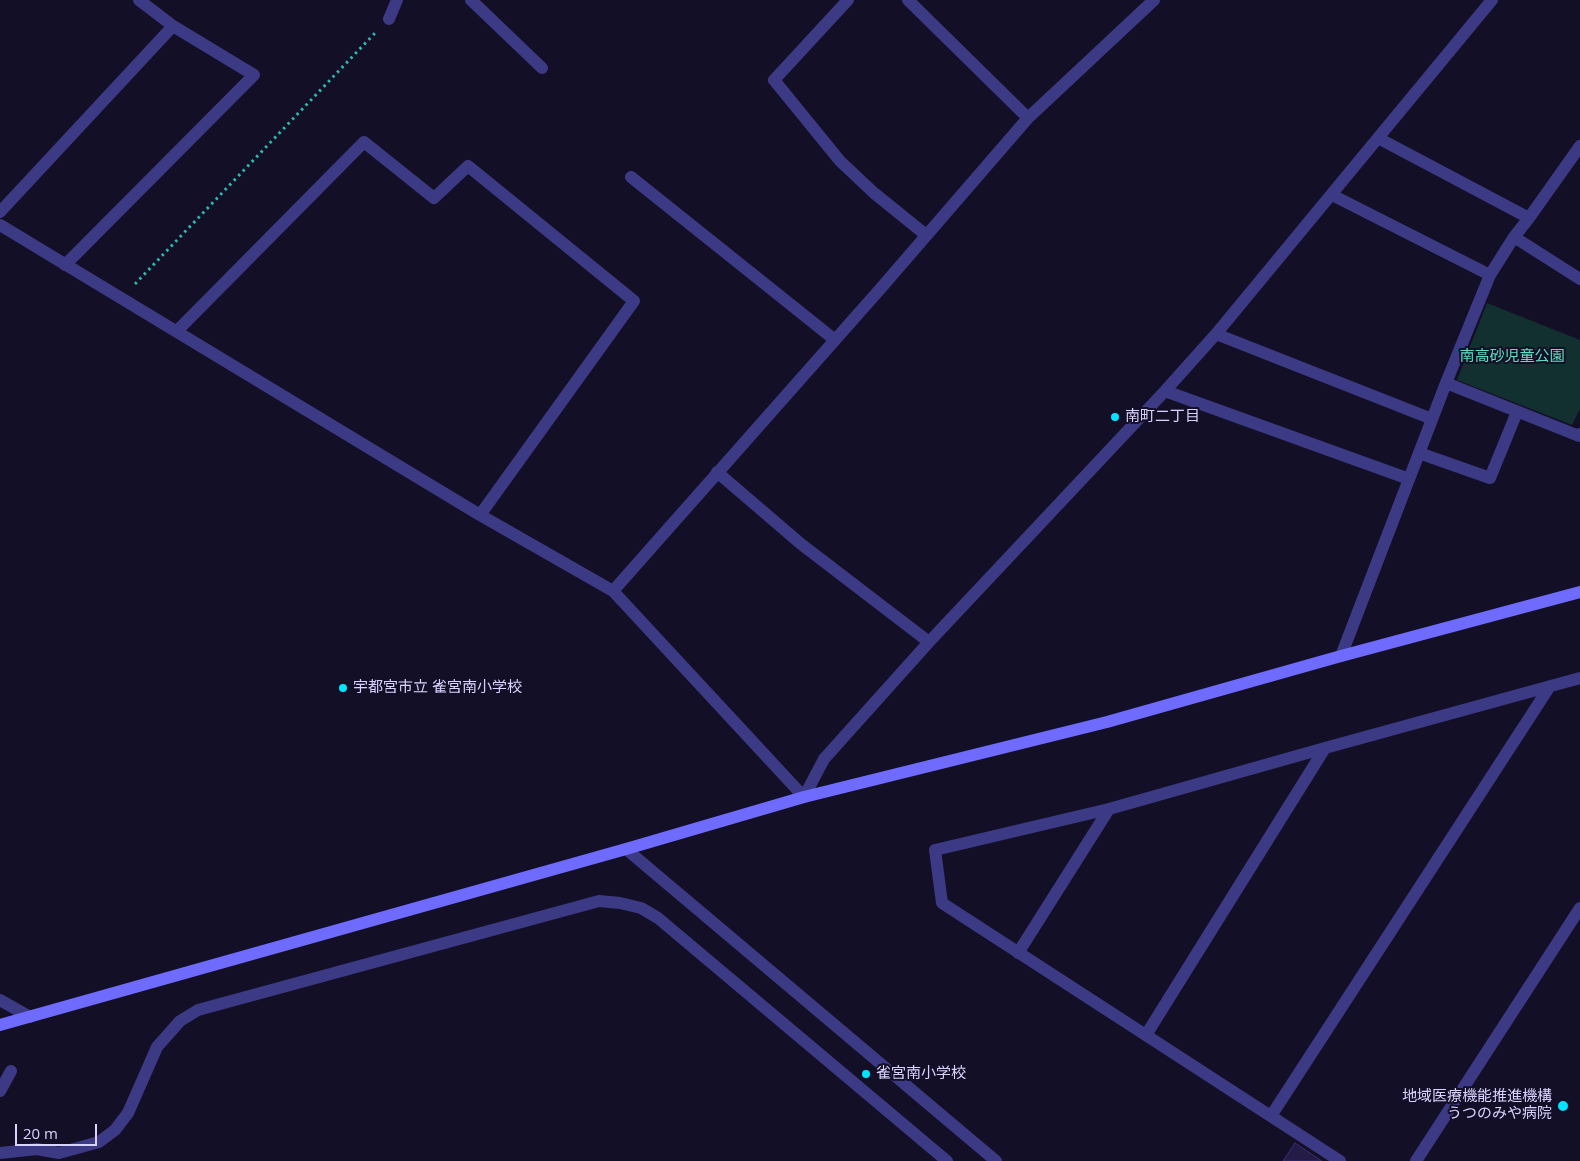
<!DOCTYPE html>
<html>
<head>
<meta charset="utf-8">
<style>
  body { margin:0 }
  #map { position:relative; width:1580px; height:1161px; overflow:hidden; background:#130f26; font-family:"Open Sans",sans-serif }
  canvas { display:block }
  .scale { position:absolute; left:15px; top:1124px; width:82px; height:22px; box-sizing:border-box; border:2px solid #d9d4ff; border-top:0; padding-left:6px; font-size:15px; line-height:18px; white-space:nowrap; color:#d9d4ff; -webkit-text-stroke:4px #130f26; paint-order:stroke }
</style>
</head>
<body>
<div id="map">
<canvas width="1580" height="1161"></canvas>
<div class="scale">20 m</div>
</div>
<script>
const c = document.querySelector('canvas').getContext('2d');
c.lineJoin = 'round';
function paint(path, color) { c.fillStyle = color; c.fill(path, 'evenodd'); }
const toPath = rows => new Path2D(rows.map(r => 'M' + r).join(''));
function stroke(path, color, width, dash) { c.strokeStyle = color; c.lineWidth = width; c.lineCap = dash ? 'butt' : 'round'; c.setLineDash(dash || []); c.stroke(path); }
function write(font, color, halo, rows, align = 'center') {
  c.font = font + ' "Open Sans","Noto Sans JP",sans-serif'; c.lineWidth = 4; c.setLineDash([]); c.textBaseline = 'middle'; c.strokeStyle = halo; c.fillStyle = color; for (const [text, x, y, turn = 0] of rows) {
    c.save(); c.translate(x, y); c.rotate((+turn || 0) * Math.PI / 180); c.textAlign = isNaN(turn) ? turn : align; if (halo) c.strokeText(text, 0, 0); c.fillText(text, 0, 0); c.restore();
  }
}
paint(toPath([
  [1487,303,1580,340,1580,409,1572,425,1457,380]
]), '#12302f');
const building = toPath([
  [1295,1143,1322,1161,1283,1161,1295,1143]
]);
paint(building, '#241b47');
stroke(building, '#3b2d73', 1);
stroke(toPath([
  [135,284,376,32]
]), '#2fb8b0', 3, [2.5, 4]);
stroke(toPath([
  [0,1091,11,1071],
  [0,1153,37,1149,59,1153,99,1142,115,1130,128,1113,157,1047,180,1021,198,1010,599,901,620,903,641,908,658,918,947,1161]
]), '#3d3a85', 12);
stroke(toPath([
  [471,0,542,68],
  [848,0,774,80,840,161,874,193,926,235],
  [908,0,1028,118],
  [389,19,397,0],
  [1378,138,1529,218],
  [631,177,835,340],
  [1332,195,1490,275],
  [0,212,173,26],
  [0,225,480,515,613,591,804,797,824,759,929,642,1165,391,1216,334,1492,0],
  [1514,237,1580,279],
  [65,265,254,75,173,26,139,0],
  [177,331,364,142,434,198,468,166,634,301,480,515],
  [1216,334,1432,419],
  [1446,383,1579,436,1580,434],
  [1165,391,1409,479],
  [1419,453,1490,478,1517,412],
  [717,472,801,544,929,642],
  [613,591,881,288,1028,118,1154,0],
  [1341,656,1446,383,1490,275,1514,237,1529,218,1580,146],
  [626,849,996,1161],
  [1018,953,1109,809],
  [0,1000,30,1017],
  [1146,1035,1325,748],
  [1271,1116,1550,686],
  [1340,1161,942,903,935,850,1109,809,1325,748,1580,678],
  [1416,1161,1580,908]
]), '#3d3a85', 12);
stroke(toPath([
  [0,1025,626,849,804,797,1107,722,1341,656,1580,592]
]), '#6f6bff', 12);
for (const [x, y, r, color] of [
  [1115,417,5,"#00e5ff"],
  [343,688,5,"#00e5ff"],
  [866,1074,5,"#00e5ff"],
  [1563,1106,6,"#00e5ff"]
]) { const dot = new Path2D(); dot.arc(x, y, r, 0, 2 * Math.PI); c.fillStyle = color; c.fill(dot); stroke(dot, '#130f26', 2); }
write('15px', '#5fe0c0', '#130f26', [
  ["南高砂児童公園",1512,357]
]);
write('15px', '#d9d4ff', '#130f26', [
  ["南町二丁目",1125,417],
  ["宇都宮市立 雀宮南小学校",353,688],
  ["雀宮南小学校",876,1074],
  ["地域医療機能推進機構",1552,1097,"right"],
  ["うつのみや病院",1552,1114,"right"]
], 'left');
</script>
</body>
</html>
